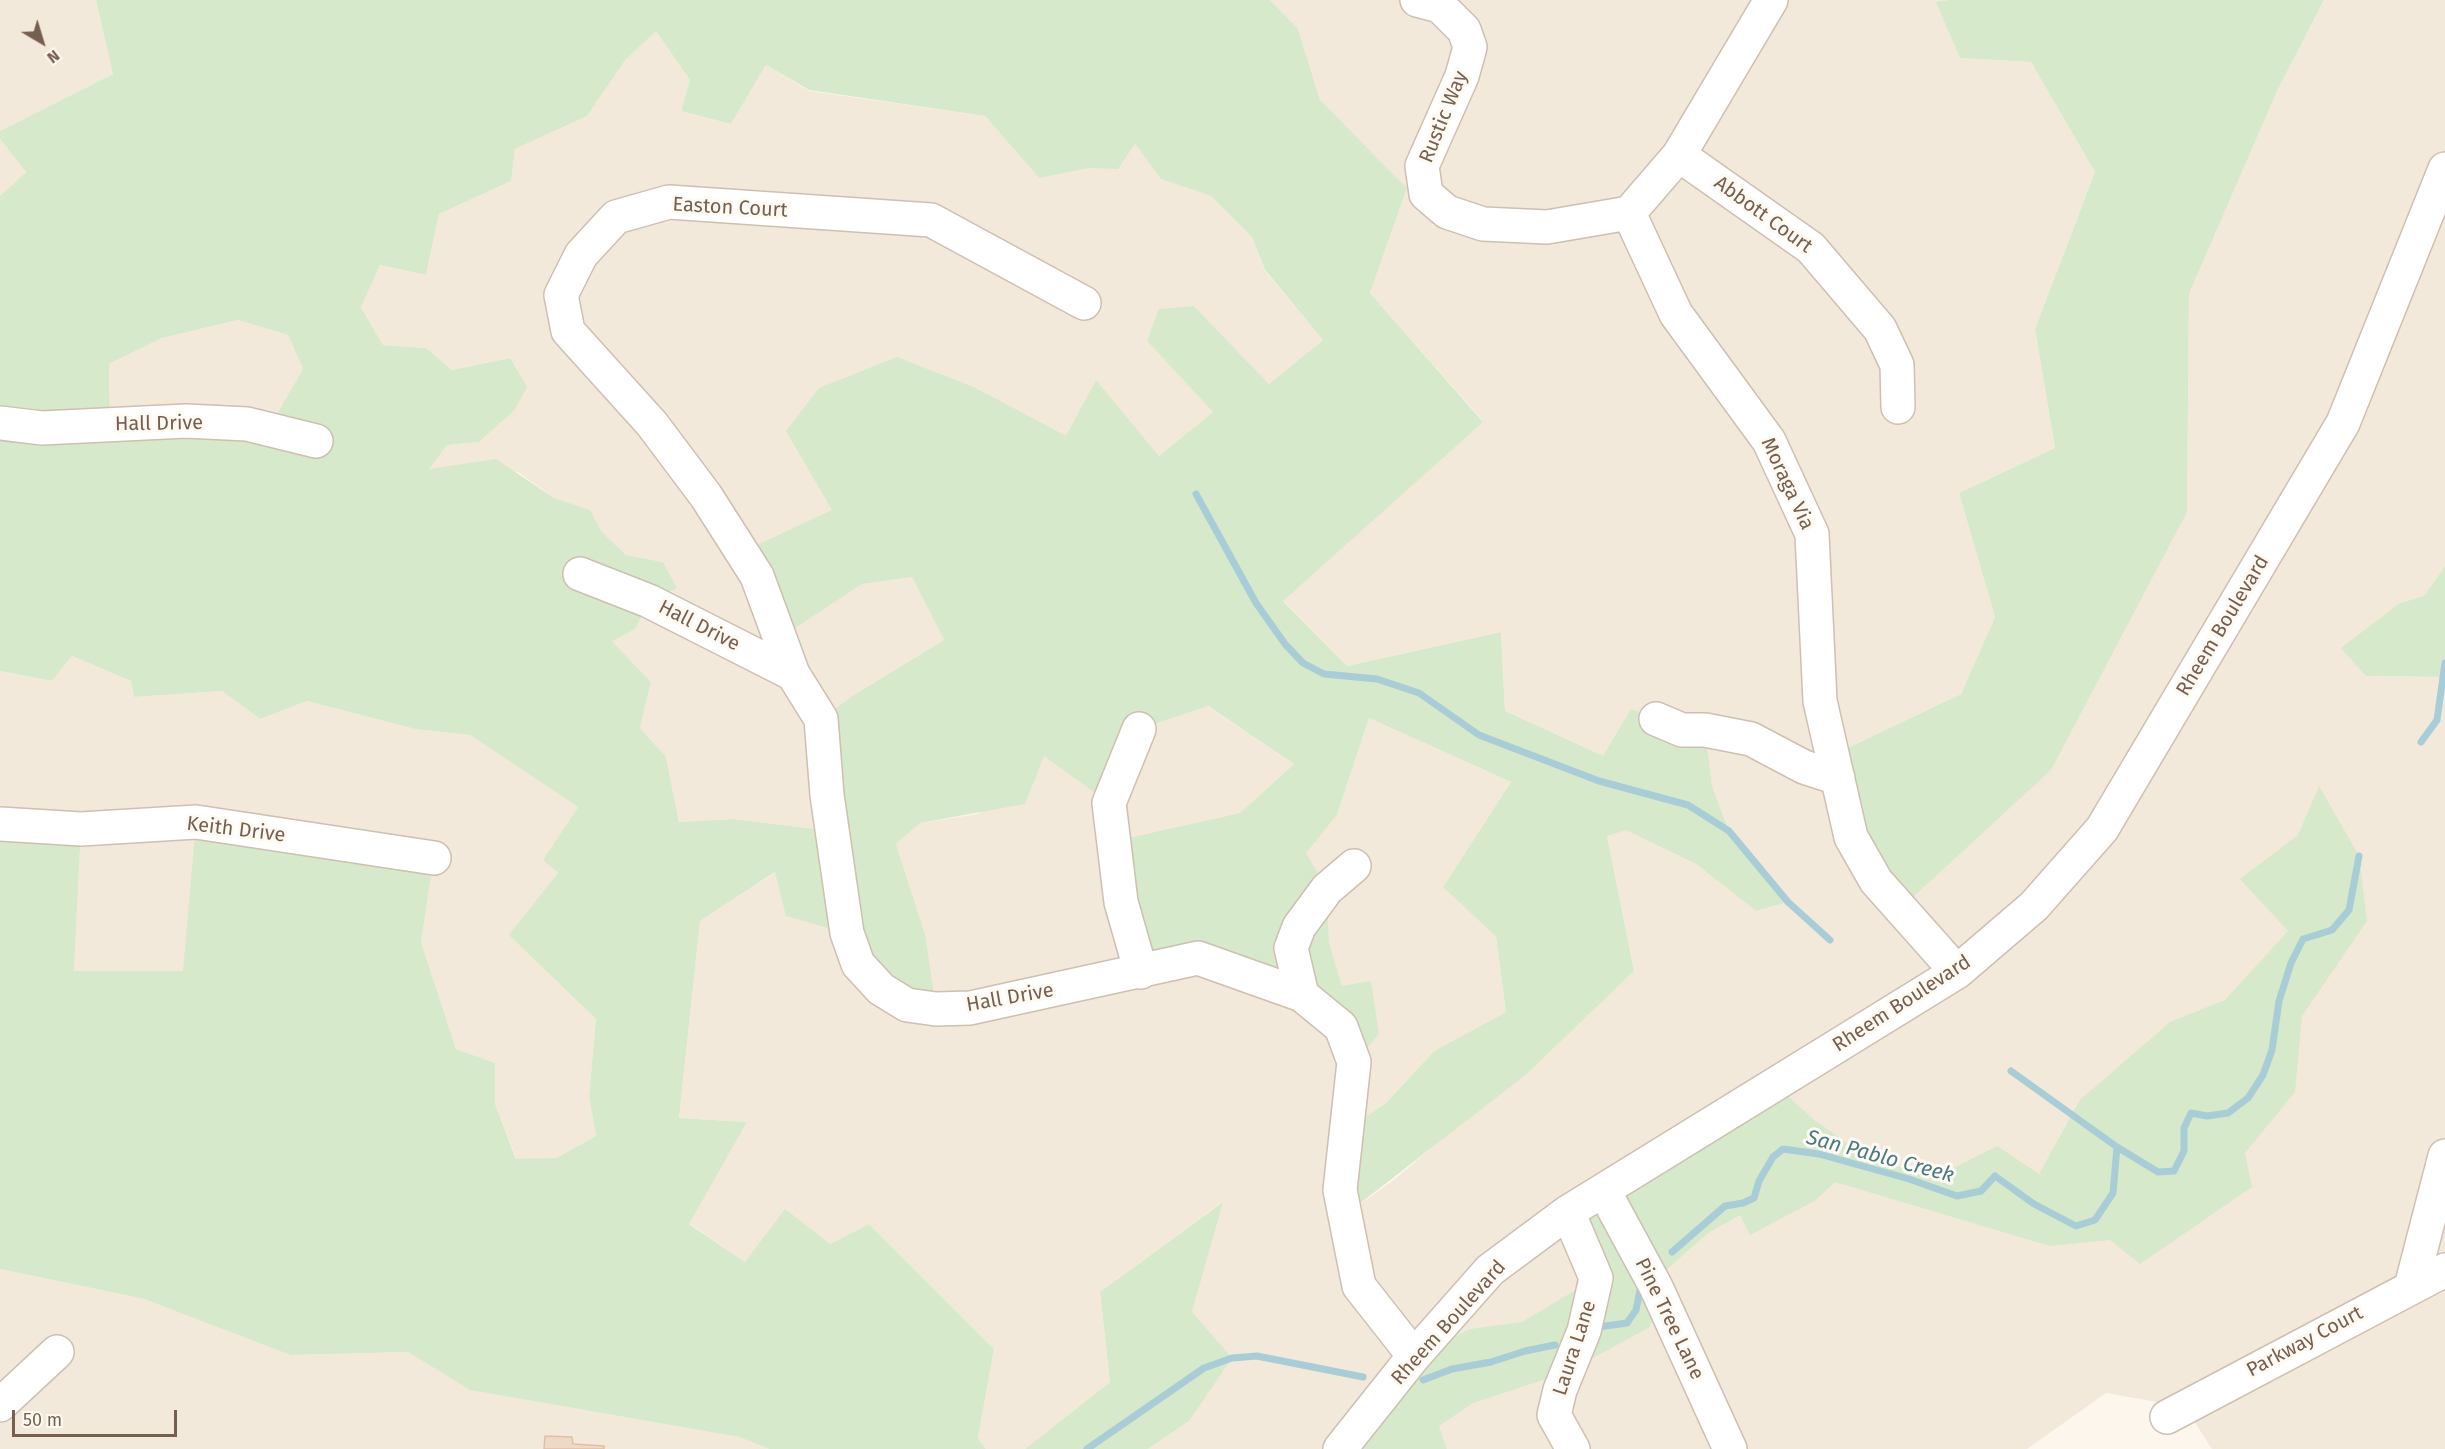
<!DOCTYPE html>
<html>
<head>
<meta charset="utf-8">
<style>
  body { margin:0 }
  #map { position:relative; width:2445px; height:1449px; overflow:hidden; background:#fcf6ec; font-family:"Fira Sans",sans-serif }
  canvas { display:block }
  .north { position:absolute; left:12px; top:12px; width:60px; height:60px; -webkit-text-stroke:4px #fefaf2; paint-order:stroke; rotate:142deg; font-size:16px; font-weight:700; line-height:24px; text-align:center; color:#765f4f }
  .north::after { content:''; display:block; margin:auto; width:21px; height:27px; background:#765f4f; clip-path:polygon(50% 0,100% 100%,50% 72%,0 100%) }
  .scale { position:absolute; left:12px; top:1410px; width:165px; height:27px; box-sizing:border-box; border:3px solid #765f4f; border-top:0; padding-left:8px; font-size:18px; line-height:21px; white-space:nowrap; color:#765f4f; -webkit-text-stroke:4px #fefaf2; paint-order:stroke }
</style>
</head>
<body>
<div id="map">
<canvas width="2445" height="1449"></canvas>
<div class="north">N</div>
<div class="scale">50 m</div>
</div>
<script>
const c = document.querySelector('canvas').getContext('2d');
c.lineJoin = 'round';
function paint(path, color) { c.fillStyle = color; c.fill(path, 'evenodd'); }
const toPath = rows => new Path2D(rows.map(r => 'M' + r).join(''));
function stroke(path, color, width, dash) { c.strokeStyle = color; c.lineWidth = width; c.lineCap = dash ? 'butt' : 'round'; c.setLineDash(dash || []); c.stroke(path); }
function write(font, color, halo, rows, align = 'center') {
  c.font = font + ' "Fira Sans",sans-serif'; c.lineWidth = 6; c.setLineDash([]); c.textBaseline = 'middle'; c.strokeStyle = halo; c.fillStyle = color; for (const [text, x, y, turn = 0] of rows) {
    c.save(); c.translate(x, y); c.rotate((+turn || 0) * Math.PI / 180); c.textAlign = isNaN(turn) ? turn : align; if (halo) c.strokeText(text, 0, 0); c.fillText(text, 0, 0); c.restore();
  }
}
paint(toPath([
  [0,0,96,0,113,74,0,131],
  [1270,0,1949,0,1937,2,1960,58,2031,62,2095,172,2035,329,2055,448,1959,493,1995,617,1961,694,1833,755,1851,837,2187,512,2189,294,2278,89,2324,0,2445,0,2445,566,2424,596,2400,603,2366,676,2445,677,2445,1449,2212,1449,2185,1407,2106,1393,2027,1449,1447,1449,1414,1357,1340,1449,1148,1449,1189,1421,1192,1312,1222,1202,1100,1292,1110,1382,1025,1449,986,1449,978,1438,994,1349,869,1224,830,1244,745,1262,689,1223,747,1122,679,1118,700,921,776,872,925,934,896,844,920,823,978,814,1044,756,1207,706,1294,764,1240,813,1114,841,1198,958,1302,995,1371,981,1342,987,1329,942,1327,889,1305,853,1337,815,1369,718,1511,782,1443,887,1496,937,1506,1012,1434,1051,1386,1103,1347,1130,1345,1215,1395,1179,1473,1113,1528,1073,1634,971,1607,836,1625,829,1696,864,1756,911,1788,902,1729,831,1712,786,1704,730,1604,757,1505,711,1501,632,1347,666,1283,600,1483,421,1370,293,1407,188,1320,100,1298,29],
  [656,30,690,80,681,111,731,124,766,65,809,91,985,116,1039,178,1090,168,1118,168,1135,144,1161,179,1211,196,1252,237,1265,271,1323,340,1269,384,1194,306,1147,341,1213,412,1159,456,1096,381,1066,437,976,388,787,431,833,510,780,637,862,584,912,577,944,640,857,693,832,831,733,819,679,822,666,757,640,728,651,682,612,641,663,562,626,555,602,532,590,510,554,498,518,472,459,467,428,469,447,445,479,442,514,411,510,358,452,370,426,348,383,345,361,306,380,265,426,275,439,214,511,181,515,149,587,116,626,59],
  [0,139,26,172,0,196],
  [238,320,288,335,303,369,268,429,110,425,109,364,162,338],
  [72,656,131,681,134,697,222,691,260,719,307,701,415,729,470,735,578,807,544,859,558,873,547,888,549,973,596,1019,589,1096,596,1136,556,1158,517,1160,495,1104,495,1063,456,1049,421,942,434,858,183,971,74,971,81,830,0,824,0,671,52,681],
  [0,1269,144,1299,290,1355,408,1352,471,1390,739,1437,769,1449,0,1449]
]), '#f3e9da');
paint(toPath([
  [96,0,1270,0,1298,29,1320,100,1407,188,1370,293,1483,422,1283,601,1347,666,1501,632,1505,711,1603,756,1631,709,1656,719,1705,730,1712,786,1729,831,1788,902,1756,911,1696,864,1626,830,1607,836,1634,971,1528,1073,1345,1215,1347,1130,1386,1103,1434,1051,1506,1012,1496,937,1443,887,1511,782,1369,718,1337,815,1306,853,1327,889,1329,942,1342,986,1371,981,1379,1034,1354,1062,1341,1027,1198,958,1141,972,1114,841,1240,813,1294,764,1208,706,1139,729,1109,803,1044,756,1025,804,920,823,896,844,925,934,936,1009,907,1005,846,933,786,916,775,872,700,921,679,1118,747,1122,689,1224,745,1262,785,1209,830,1244,869,1224,994,1349,978,1438,986,1449,769,1449,739,1437,470,1390,408,1352,290,1355,144,1299,0,1269,0,824,81,829,74,971,183,971,196,822,434,858,421,942,456,1049,495,1063,495,1104,516,1159,556,1158,596,1136,589,1096,596,1019,509,935,558,873,543,860,578,807,470,735,415,729,307,701,260,719,222,691,134,697,131,681,72,656,52,681,0,671,0,196,26,172,0,139,0,131,113,74],
  [656,31,690,80,681,111,731,124,766,65,809,90,985,116,1039,178,1090,168,1118,169,1135,144,1161,179,1211,196,1252,237,1265,270,1323,340,1269,384,1194,306,1159,309,1147,341,1213,412,1159,456,1096,380,1066,436,976,388,897,357,819,388,786,431,832,510,742,552,780,638,862,584,912,577,944,640,857,693,821,719,832,831,733,819,679,822,666,757,640,728,651,682,612,641,635,629,649,601,677,588,663,562,626,555,602,532,590,510,554,498,496,459,429,469,447,445,479,442,514,411,527,387,510,358,452,370,426,348,383,345,361,307,380,265,426,275,439,214,511,181,515,149,587,116,626,59],
  [238,320,288,335,303,369,268,429,110,424,109,364,162,338],
  [1949,0,2324,0,2278,89,2189,294,2187,512,2051,770,1900,909,1833,755,1961,694,1995,617,1959,493,2055,448,2035,329,2095,172,2031,62,1960,58,1936,2],
  [2445,566,2445,677,2366,676,2341,648,2400,603,2424,596],
  [2319,786,2359,856,2367,921,2302,1016,2295,1092,2245,1153,2252,1187,2140,1264,2110,1240,2050,1246,1835,1182,1816,1200,1750,1235,1740,1215,1708,1233,1666,1270,1650,1327,1567,1372,1473,1403,1439,1426,1447,1449,1340,1449,1414,1356,1470,1329,1522,1322,1596,1278,1568,1212,1776,1085,1813,1119,1866,1156,1934,1178,1997,1146,2039,1174,2080,1100,2170,1022,2225,1000,2288,931,2240,879,2298,835],
  [1223,1202,1192,1312,1232,1358,1189,1421,1148,1449,1025,1449,1110,1382,1100,1292]
]), '#d6e9ca');
stroke(toPath([
  [1196,494,1256,603,1285,644,1303,663,1324,674,1377,679,1419,693,1479,735,1599,781,1688,805,1729,831,1788,902,1830,940],
  [2421,742,2437,720,2445,663],
  [2011,1071,2117,1147],
  [1672,1252,1725,1206,1743,1203,1754,1198,1759,1181,1773,1157,1783,1149,1819,1154,1909,1179,1957,1196,1981,1191,1995,1176,2034,1204,2076,1226,2095,1220,2113,1193,2117,1147,2158,1172,2174,1171,2184,1151,2184,1128,2191,1113,2207,1116,2228,1113,2248,1098,2263,1075,2272,1050,2279,1001,2291,963,2303,939,2332,930,2349,910,2359,856],
  [1598,1327,1627,1323,1636,1310,1641,1285],
  [1423,1380,1452,1369,1491,1362,1525,1351,1555,1345],
  [1087,1449,1204,1368,1232,1358,1257,1356,1363,1377]
]), '#a8cdd6', 7);
const building = toPath([
  [545,1436,572,1437,573,1444,604,1446,604,1449,544,1449,545,1436]
]);
paint(building, '#efd8c5');
stroke(building, '#e1bfa6', 1.5);
const minor = toPath([
  [1417,0,1440,6,1464,30,1470,47,1462,76,1422,166,1426,194,1447,212,1483,224,1547,227,1629,213],
  [1771,0,1679,155,1629,213,1676,314,1769,441,1812,534,1820,701,1851,837,1876,881,1957,972],
  [1679,155,1811,248,1880,329,1897,365,1898,407],
  [1084,303,931,220,669,202,616,217,581,255,561,295,568,331,652,424,706,496,757,576,793,674,821,719,827,795,847,933,858,964,881,989,907,1005,936,1009,970,1008,1198,958,1302,995,1341,1027,1354,1062,1340,1190,1359,1286,1414,1356],
  [0,423,42,428,186,421,247,424,316,441],
  [580,574,649,601,793,674],
  [1656,719,1682,730,1705,730,1751,739,1804,767,1838,778],
  [1139,729,1109,803,1121,902,1141,972],
  [0,824,81,829,196,822,434,858],
  [1302,995,1291,948,1299,927,1327,889,1354,866],
  [1604,1191,1656,1287,1730,1449],
  [1568,1212,1596,1278,1584,1331,1560,1390,1554,1415,1573,1449],
  [2411,1287,2445,1156],
  [0,1405,57,1352],
  [2167,1417,2445,1270],
  [1340,1449,1414,1356,1490,1270,1568,1212,1957,972,2034,906,2102,829,2343,423,2445,169]
]);
stroke(minor, '#cebfb1', 36);
stroke(minor, '#fff', 33);
write('20px', '#765f4f', '#fefaf2', [
  ["Rustic Way",1444,117,-68],
  ["Easton Court",730,208,3],
  ["Abbott Court",1763,215,36],
  ["Hall Drive",159,424,-1],
  ["Moraga Via",1787,484,65],
  ["Hall Drive",699,626,27],
  ["Rheem Boulevard",2223,626,-59],
  ["Keith Drive",236,830,7],
  ["Hall Drive",1010,998,-10],
  ["Rheem Boulevard",1902,1004,-33],
  ["Pine Tree Lane",1669,1319,64],
  ["Rheem Boulevard",1449,1323,-48],
  ["Parkway Court",2305,1342,-28],
  ["Laura Lane",1575,1348,-72]
]);
write('italic 21px', '#4a7a87', '#fefaf2', [
  ["San Pablo Creek",1880,1157,15]
]);
</script>
</body>
</html>
